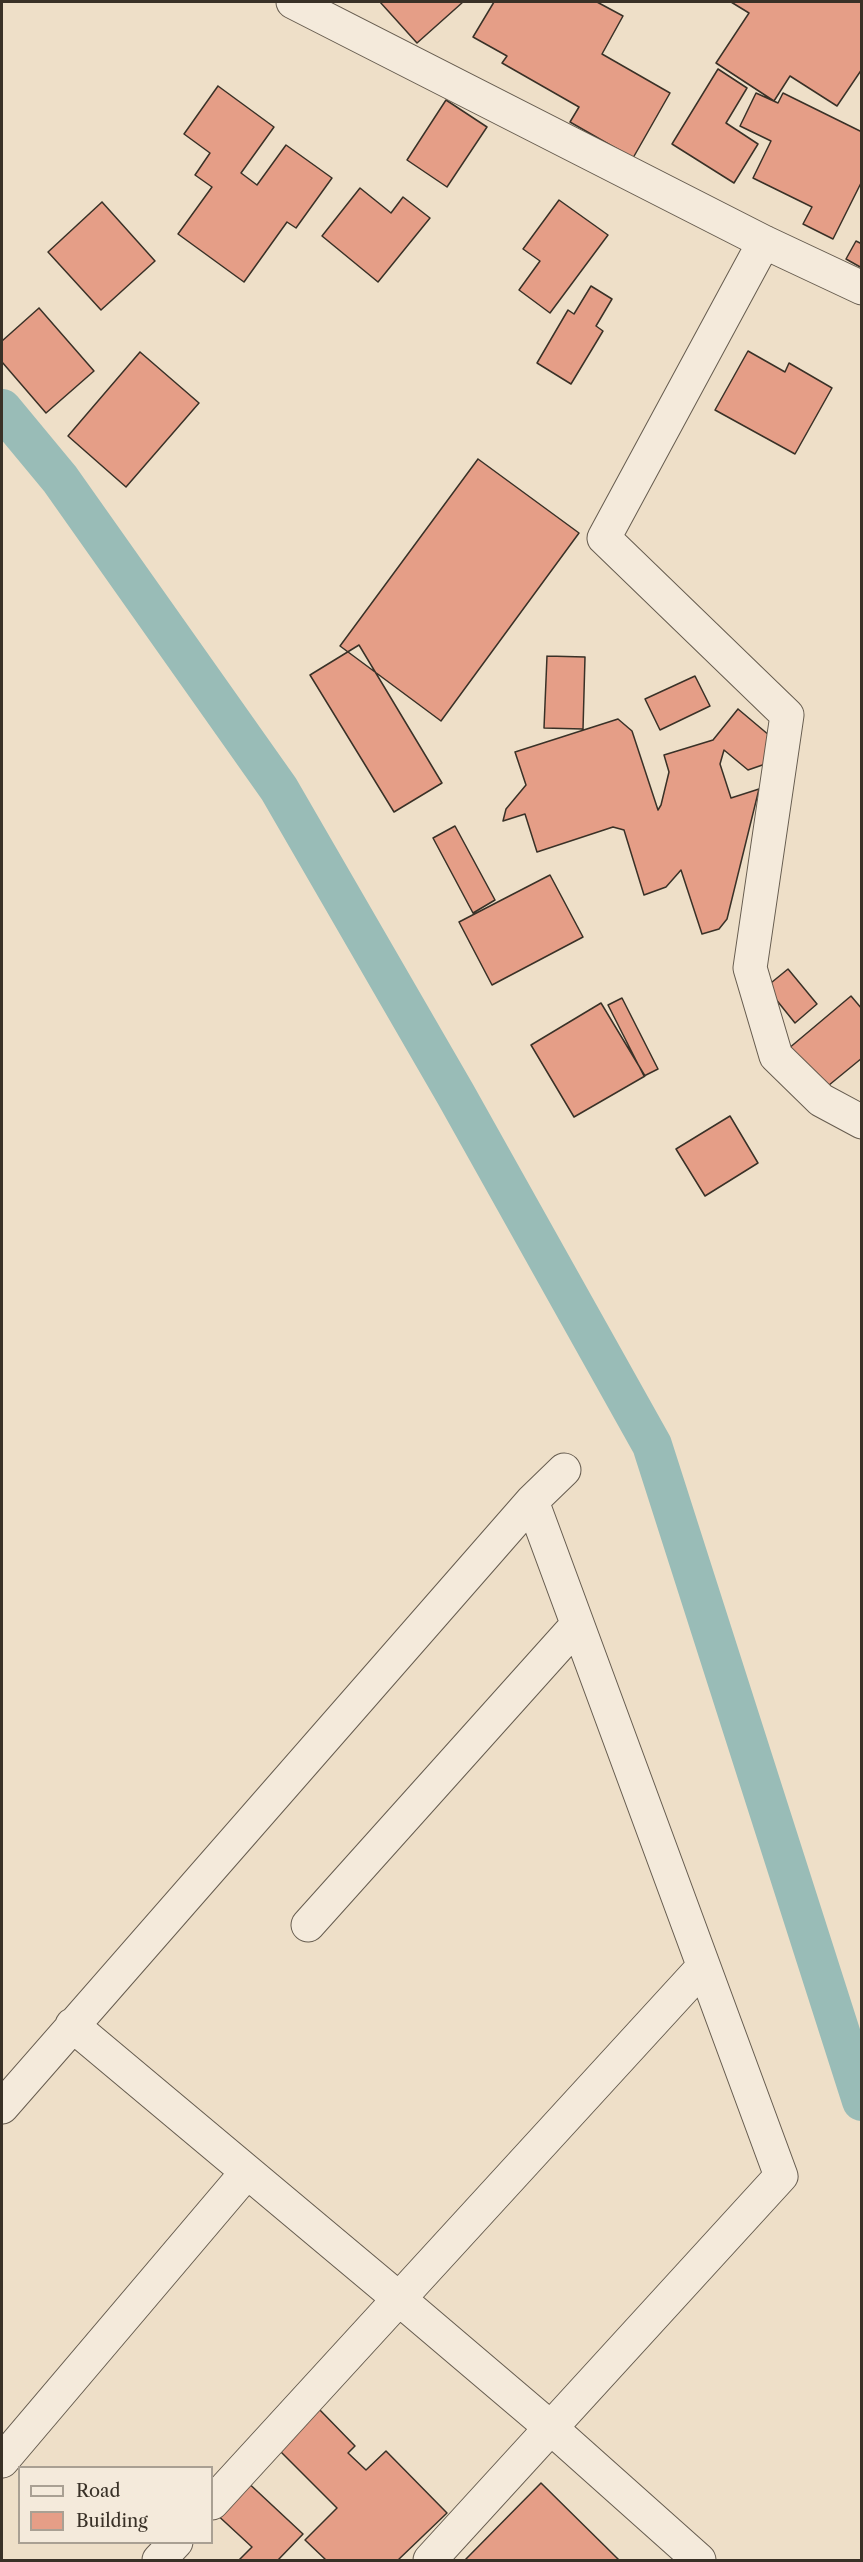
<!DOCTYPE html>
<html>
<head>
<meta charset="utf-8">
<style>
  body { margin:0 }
  #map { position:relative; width:863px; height:2562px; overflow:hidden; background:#eedfc8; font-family:"Libre Caslon Text",serif }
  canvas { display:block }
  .frame { position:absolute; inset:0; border:3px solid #393127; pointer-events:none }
  .legend { position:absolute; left:18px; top:2466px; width:195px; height:78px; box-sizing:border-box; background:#f4eadb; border:2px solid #a9a093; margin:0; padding:8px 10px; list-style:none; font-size:18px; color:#393127 }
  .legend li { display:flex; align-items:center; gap:12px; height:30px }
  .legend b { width:30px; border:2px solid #a9a093 }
</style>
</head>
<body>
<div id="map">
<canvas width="863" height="2562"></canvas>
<div class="frame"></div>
<ul class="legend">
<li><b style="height:8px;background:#f4eadb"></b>Road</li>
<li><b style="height:16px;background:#e59e87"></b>Building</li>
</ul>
</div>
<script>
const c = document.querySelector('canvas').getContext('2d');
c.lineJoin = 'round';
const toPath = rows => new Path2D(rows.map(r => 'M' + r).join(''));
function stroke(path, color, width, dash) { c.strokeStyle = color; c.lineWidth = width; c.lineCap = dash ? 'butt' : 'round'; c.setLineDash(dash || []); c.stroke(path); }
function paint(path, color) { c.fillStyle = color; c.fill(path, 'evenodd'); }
stroke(toPath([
  [2,409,60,479,279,789,456,1095,652,1445,862,2101]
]), '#99bcb7', 40);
const building = toPath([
  [380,2,463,2,417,43,380,2],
  [494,2,597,2,623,16,602,54,670,93,633,158,570,122,579,107,502,63,507,56,473,37,494,2],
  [731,2,862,2,862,69,837,106,790,76,774,101,716,63,749,13,731,2],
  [718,69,747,88,726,123,758,144,734,183,672,144,718,69],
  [218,86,274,127,241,173,257,185,286,145,332,178,296,228,287,222,244,282,178,234,212,187,195,175,210,153,184,134,218,86],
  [756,93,778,103,783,93,862,132,862,181,833,239,803,224,812,207,753,178,771,141,740,126,756,93],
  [446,100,487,127,447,187,407,160,446,100],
  [360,188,391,213,403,197,430,218,378,282,322,236,360,188],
  [559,200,608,235,550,313,519,290,540,261,523,249,559,200],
  [102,202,155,261,101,310,48,252,102,202],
  [856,241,862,244,862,268,846,259,856,241],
  [591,286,612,299,596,326,603,331,571,384,537,363,568,310,574,314,591,286],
  [39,308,94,371,46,413,2,362,2,341,39,308],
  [748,351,785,372,789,363,832,388,795,454,715,410,748,351],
  [140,352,199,403,126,487,68,436,140,352],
  [478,459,579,533,441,721,340,646,478,459],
  [359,645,442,783,394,812,310,675,359,645],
  [547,656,585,657,583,729,544,728,547,656],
  [695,676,710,706,660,730,645,699,695,676],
  [738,709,776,741,771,762,748,770,724,750,720,764,731,798,759,789,727,919,719,929,702,934,681,870,666,887,644,895,624,830,613,827,537,852,525,814,503,821,506,809,526,785,515,752,618,719,632,731,658,810,661,805,669,772,664,755,713,740,738,709],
  [455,826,495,900,473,913,433,838,455,826],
  [550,875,583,937,492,985,459,922,550,875],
  [788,969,817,1004,795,1023,766,987,788,969],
  [851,996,862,1009,862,1058,823,1090,788,1049,851,996],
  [622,998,658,1069,644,1076,608,1005,622,998],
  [601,1003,645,1076,574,1117,531,1045,601,1003],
  [730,1116,758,1163,705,1196,676,1149,730,1116],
  [317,2407,355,2446,348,2453,366,2470,386,2451,447,2513,398,2560,326,2560,305,2540,337,2508,276,2447,317,2407],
  [243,2478,303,2534,278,2560,239,2560,252,2547,213,2511,243,2478],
  [541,2483,619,2560,465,2560,541,2483]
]);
paint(building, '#e59e87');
stroke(building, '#393127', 1.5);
const minor = toPath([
  [293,2,764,242,862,288],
  [764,242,604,538,787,715,750,968,776,1056,821,1100,862,1122],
  [308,1925,577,1625],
  [72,2025,398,2298,551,2428,699,2560],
  [2,2107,532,1501,564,1470],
  [2,2461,247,2172],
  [212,2503,703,1967],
  [159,2560,176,2542],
  [430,2560,781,2176,532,1501]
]);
stroke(minor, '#665c4f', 35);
stroke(minor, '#f4eadb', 33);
</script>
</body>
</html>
